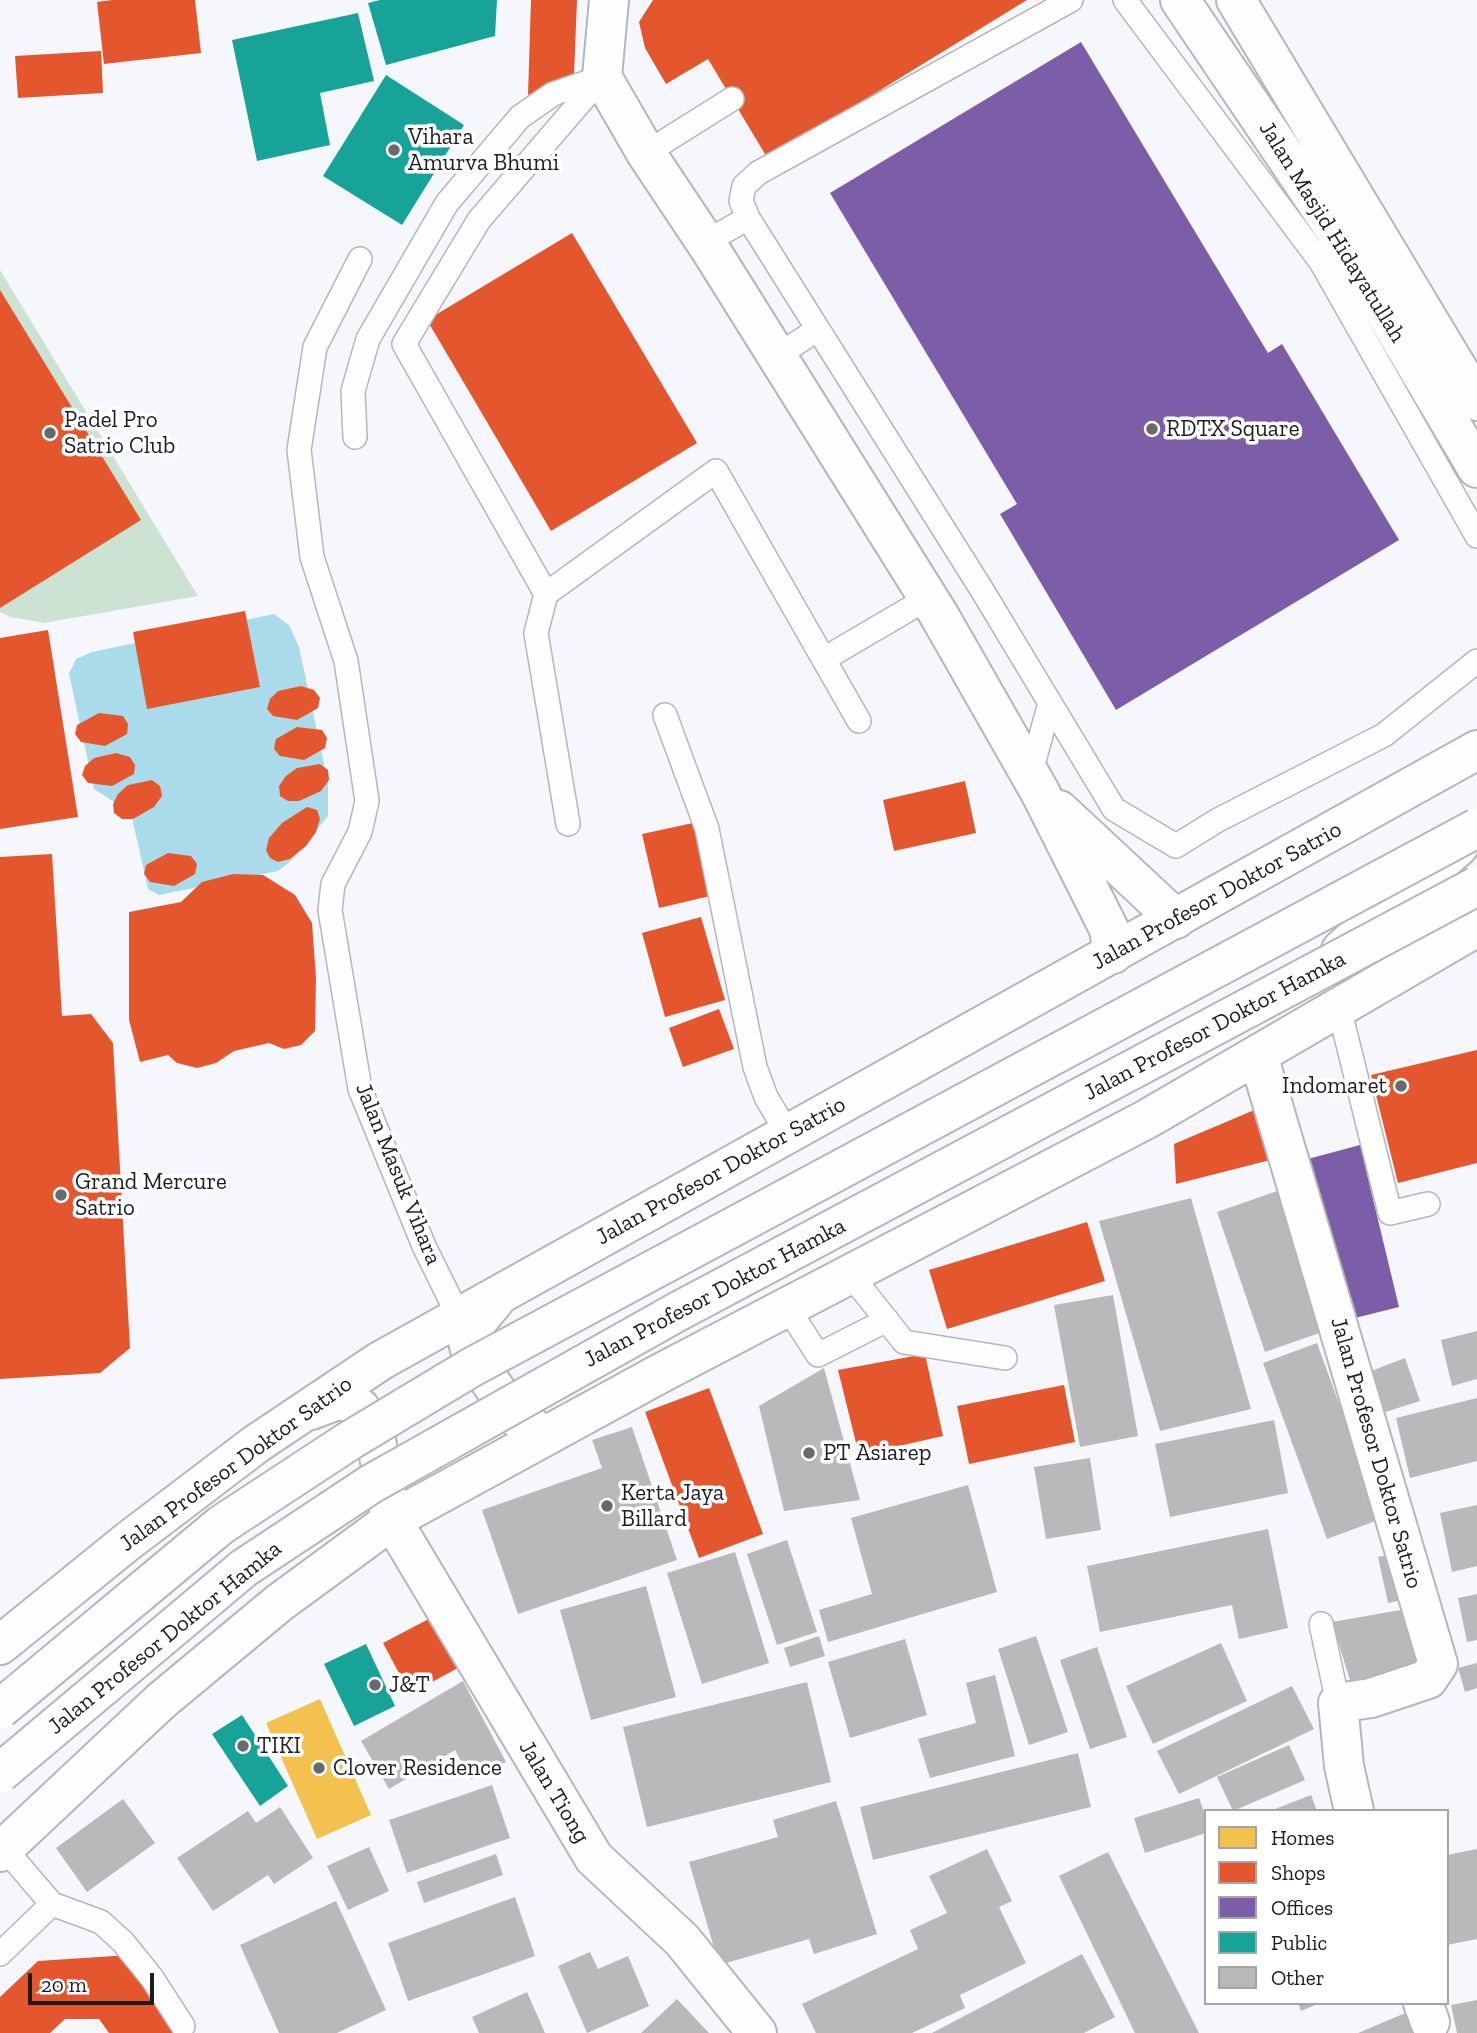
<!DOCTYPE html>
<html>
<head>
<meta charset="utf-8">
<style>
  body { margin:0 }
  #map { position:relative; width:1477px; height:2033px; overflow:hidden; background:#f6f7fc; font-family:"Zilla Slab",serif }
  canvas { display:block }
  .legend { position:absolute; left:1204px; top:1809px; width:245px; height:196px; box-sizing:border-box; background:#fff; border:2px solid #a4a5a6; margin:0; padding:9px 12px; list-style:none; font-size:21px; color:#1c1d20 }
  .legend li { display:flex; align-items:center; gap:14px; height:35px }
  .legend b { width:35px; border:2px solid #a4a5a6 }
  .scale { position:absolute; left:28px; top:1973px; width:126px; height:32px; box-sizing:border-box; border:4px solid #1c1d20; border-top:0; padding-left:9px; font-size:21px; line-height:24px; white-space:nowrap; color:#1c1d20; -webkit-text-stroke:5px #fff; paint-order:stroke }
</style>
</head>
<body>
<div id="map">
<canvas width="1477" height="2033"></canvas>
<ul class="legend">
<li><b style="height:19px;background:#f2c14e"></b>Homes</li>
<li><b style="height:19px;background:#e4572e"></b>Shops</li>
<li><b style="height:19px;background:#7b5ea7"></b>Offices</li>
<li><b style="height:19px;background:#17a398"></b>Public</li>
<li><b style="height:19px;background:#bab8ba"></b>Other</li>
</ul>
<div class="scale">20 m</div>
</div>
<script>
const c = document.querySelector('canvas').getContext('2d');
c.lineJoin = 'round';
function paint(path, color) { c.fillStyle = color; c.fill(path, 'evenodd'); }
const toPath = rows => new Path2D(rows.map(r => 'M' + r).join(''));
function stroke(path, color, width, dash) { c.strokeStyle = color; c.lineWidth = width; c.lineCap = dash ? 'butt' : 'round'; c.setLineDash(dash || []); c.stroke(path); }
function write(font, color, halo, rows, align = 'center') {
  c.font = font + ' "Zilla Slab",serif'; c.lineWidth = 7; c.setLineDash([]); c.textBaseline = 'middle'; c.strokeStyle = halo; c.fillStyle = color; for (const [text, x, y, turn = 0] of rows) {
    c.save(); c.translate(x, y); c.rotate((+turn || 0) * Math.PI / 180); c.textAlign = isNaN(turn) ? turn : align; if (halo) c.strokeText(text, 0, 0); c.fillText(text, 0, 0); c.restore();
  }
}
paint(toPath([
  [0,270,198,596,44,623,10,617,0,612]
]), '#cce2d3');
paint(toPath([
  [274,614,289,625,299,647,328,782,328,816,291,861,278,871,159,895,148,889,131,813,94,789,69,674,76,659,92,652]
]), '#a9dbeb');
paint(toPath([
  [320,1699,371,1815,317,1839,266,1723]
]), '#f2c14e');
paint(toPath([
  [112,0,195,0,201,53,104,64,97,2],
  [531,0,577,0,574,75,528,95],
  [653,0,1027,0,768,159,708,59,666,84,645,48,639,22],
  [101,51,103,93,18,98,15,56],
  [572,233,697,443,551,531,427,320],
  [0,290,141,520,0,608],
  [245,611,260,687,147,709,133,632],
  [48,630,78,817,0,829,0,638],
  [301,686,314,690,320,698,318,708,297,720,273,716,267,709,270,699,278,691],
  [99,713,123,716,128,724,127,734,105,746,81,742,75,734,77,725],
  [297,727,322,730,327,738,325,748,304,760,280,756,274,749,276,739],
  [116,753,130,757,135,765,134,774,112,786,88,783,82,775,85,766,94,758],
  [320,764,328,770,329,780,321,791,299,801,288,801,280,796,279,786,286,776,297,768],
  [152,780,160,786,162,796,154,807,133,819,122,819,114,813,113,804,118,794,128,785],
  [965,781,976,833,894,851,883,800],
  [307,807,317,810,320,819,316,832,306,846,290,859,278,862,270,858,266,850,269,838,282,823],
  [693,823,710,896,659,908,642,834],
  [168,853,191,856,197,864,195,874,174,886,150,882,144,874,146,865],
  [52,854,62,1016,91,1014,113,1043,130,1348,100,1373,0,1379,0,857],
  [233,874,263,875,295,895,312,923,316,978,315,1031,301,1045,284,1049,269,1043,234,1051,216,1063,197,1068,177,1063,168,1055,140,1062,129,1020,129,912,181,902,202,882],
  [701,917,725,1000,665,1017,642,933],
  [719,1009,734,1049,683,1067,669,1028],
  [1477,1050,1477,1163,1398,1183,1371,1075],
  [1259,1108,1282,1157,1176,1184,1174,1144],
  [1087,1222,1105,1281,947,1329,929,1270],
  [925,1354,943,1436,859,1455,838,1370],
  [1064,1385,1075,1442,969,1464,957,1406],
  [709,1388,763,1534,699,1558,645,1412],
  [440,1613,467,1663,410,1694,383,1643],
  [129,1955,179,2033,109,2033,99,2019,65,2019,50,2033,0,2033,0,1997,38,1961]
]), '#e4572e');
paint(toPath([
  [1081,42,1268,353,1282,344,1399,540,1116,710,1000,514,1017,504,830,193],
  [1360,1145,1399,1307,1343,1321,1304,1160]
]), '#7b5ea7');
paint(toPath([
  [380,0,497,0,495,36,386,65,368,3],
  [358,13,374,81,320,93,330,145,257,161,232,40],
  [386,75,464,125,402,225,323,176],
  [366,1644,395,1706,354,1726,324,1664],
  [242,1715,288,1786,260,1806,212,1734]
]), '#17a398');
paint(toPath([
  [1283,1189,1331,1329,1265,1352,1217,1212],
  [1191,1198,1251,1409,1160,1431,1099,1221],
  [1113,1295,1138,1436,1080,1447,1054,1305],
  [1477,1331,1477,1379,1452,1386,1441,1340],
  [1317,1343,1381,1519,1327,1539,1263,1363],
  [1405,1358,1420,1401,1382,1413,1366,1373],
  [824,1368,860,1500,784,1511,759,1406],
  [1477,1398,1477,1461,1410,1478,1396,1418],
  [1274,1420,1288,1493,1170,1517,1155,1444],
  [632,1427,677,1560,518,1614,482,1510,602,1468,592,1440],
  [1090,1458,1101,1530,1046,1539,1034,1467],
  [968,1485,997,1592,828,1642,819,1610,872,1594,851,1518],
  [1477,1505,1477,1566,1452,1572,1440,1513],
  [1268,1529,1288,1628,1239,1639,1232,1605,1100,1632,1087,1566],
  [787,1540,817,1632,777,1645,747,1554],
  [735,1552,769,1663,702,1684,667,1573],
  [1392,1554,1402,1600,1388,1603,1378,1557],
  [646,1586,676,1697,591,1720,560,1610],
  [1477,1594,1477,1640,1467,1642,1458,1598],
  [1406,1609,1422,1677,1353,1690,1332,1622],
  [819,1636,825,1656,790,1667,784,1648],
  [1036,1636,1068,1732,1029,1745,998,1649],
  [905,1639,927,1715,850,1738,828,1662],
  [1221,1643,1247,1701,1153,1744,1126,1686],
  [1097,1647,1127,1737,1090,1749,1060,1660],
  [1477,1663,1477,1688,1465,1692,1458,1668],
  [995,1675,1015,1756,930,1778,918,1739,976,1723,966,1683],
  [463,1681,506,1762,471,1780,455,1750,389,1789,361,1741],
  [807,1682,831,1782,647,1827,623,1727],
  [1292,1686,1314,1729,1179,1794,1157,1751],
  [1289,1745,1305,1780,1233,1811,1217,1777],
  [1078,1753,1091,1807,873,1860,860,1807],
  [492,1785,510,1838,407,1873,389,1820],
  [1311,1795,1317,1811,1270,1811],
  [1199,1798,1206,1817,1206,1833,1145,1853,1134,1818],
  [123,1799,155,1843,87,1892,56,1848],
  [836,1801,877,1934,814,1954,809,1939,719,1965,689,1862,778,1837,773,1820],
  [280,1807,313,1858,274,1884,268,1875,213,1911,177,1858,248,1811,256,1823],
  [369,1847,389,1891,348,1910,327,1866],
  [987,1849,1012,1901,999,1907,1026,1963,960,1995,965,2008,912,2033,816,2033,802,2004,918,1949,910,1930,947,1913,929,1876],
  [1477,1849,1477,1939,1447,1945,1447,1855],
  [1108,1852,1199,2033,1135,2033,1059,1876],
  [496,1854,503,1875,424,1903,417,1882],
  [515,1897,535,1956,408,2001,388,1943],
  [336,1901,386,2010,337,2033,279,2033,240,1945],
  [590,1952,598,1969,628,1956,649,2006,587,2033,558,1966],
  [1082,1954,1115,2017,1084,2033,932,2033],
  [527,1992,545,2033,479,2033,472,2017],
  [677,1999,709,2033,641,2033],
  [1477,2000,1477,2033,1457,2033,1451,2005],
  [1298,2003,1320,2003,1301,2011],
  [1410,2011,1417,2033,1358,2033]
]), '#bab8ba');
const lane = toPath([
  [1071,0,758,173,744,186,741,201,748,218,982,590,1114,809,1176,846,1218,820,1384,735,1477,661],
  [1125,0,1321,262,1477,536],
  [602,77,479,220,404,344,546,594,716,471,859,721],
  [646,153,732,99],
  [706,242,748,218],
  [360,259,315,347,299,450,312,557,346,661,367,801,360,832,333,884,330,910,360,1089,424,1246,459,1317],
  [777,356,818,329],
  [355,437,353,391,368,339,447,203,520,117,553,94,602,77],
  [546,594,536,633,568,824],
  [824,659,928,598],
  [665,715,707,829,755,1067,766,1097,788,1134],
  [1030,775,1050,703],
  [1339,1008,1390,1213,1428,1204],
  [850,1274,904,1342,1005,1358],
  [787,1307,818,1355,887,1320],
  [1321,1624,1338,1703],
  [4,1848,52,1904,101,1922,123,1942,152,1978,183,2026],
  [0,1954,52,1904]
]);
const street = toPath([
  [609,0,602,77,646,153,710,249,939,615,1040,792,1109,929,1113,954],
  [1180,0,1342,240,1477,468],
  [1236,0,1477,401],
  [1059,810,1176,919],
  [1258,1055,1438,1664,1428,1679,1371,1698,1338,1703,1344,1766,1354,1811],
  [392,1520,594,1858,682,1940,757,2033],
  [1423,2003,1430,2022]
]);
const primary = toPath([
  [1341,950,1459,846],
  [495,1300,470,1330,468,1341,471,1354,514,1416,532,1427],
  [311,1410,340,1399,360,1408,376,1440,389,1509],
  [0,1645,127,1542,256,1444,380,1361,1477,750],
  [0,1852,161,1701,279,1603,392,1520,661,1373,1147,1119,1477,927]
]);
stroke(lane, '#b5b6b9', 26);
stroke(street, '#b5b6b9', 42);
stroke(primary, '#b5b6b9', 42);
stroke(lane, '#fefeff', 23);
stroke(street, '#fefeff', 38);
stroke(primary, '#fefeff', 38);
const primaryBridge = toPath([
  [0,1709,221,1525,349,1441,472,1367,1477,828],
  [0,1773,244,1568,371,1484,677,1312,1477,886]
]);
stroke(primaryBridge, '#b5b6b9', 42, []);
stroke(primaryBridge, '#fefeff', 38);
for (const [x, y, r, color] of [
  [394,150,7,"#68696d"],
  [1152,429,7,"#68696d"],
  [50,433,7,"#68696d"],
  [1401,1086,7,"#68696d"],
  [61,1195,7,"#68696d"],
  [809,1453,7,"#68696d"],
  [607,1506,7,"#68696d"],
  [375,1685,7,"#68696d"],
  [243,1746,7,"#68696d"],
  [319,1768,7,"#68696d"]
]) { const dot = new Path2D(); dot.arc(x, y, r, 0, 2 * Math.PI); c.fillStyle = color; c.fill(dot); stroke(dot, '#fff', 2.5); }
write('23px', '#1c1d20', '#fff', [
  ["Vihara",408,137],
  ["Amurva Bhumi",408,163],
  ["Padel Pro",64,420],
  ["Satrio Club",64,446],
  ["RDTX Square",1166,429],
  ["Indomaret",1387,1086,"right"],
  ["Grand Mercure",75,1182],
  ["Satrio",75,1208],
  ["PT Asiarep",823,1453],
  ["Kerta Jaya",621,1493],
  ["Billard",621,1519],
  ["J&T",389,1685],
  ["TIKI",257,1746],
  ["Clover Residence",333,1768]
], 'left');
write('23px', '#1c1d20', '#fff', [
  ["Jalan Masjid Hidayatullah",1332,232,58],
  ["Jalan Profesor Doktor Satrio",1217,896,-29],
  ["Jalan Profesor Doktor Hamka",1215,1026,-28],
  ["Jalan Profesor Doktor Satrio",721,1171,-29],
  ["Jalan Masuk Vihara",398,1174,68],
  ["Jalan Profesor Doktor Hamka",715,1293,-28],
  ["Jalan Profesor Doktor Satrio",1376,1453,74],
  ["Jalan Profesor Doktor Satrio",236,1464,-36],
  ["Jalan Profesor Doktor Hamka",165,1638,-39],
  ["Jalan Tiong",554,1792,59]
]);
</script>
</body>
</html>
